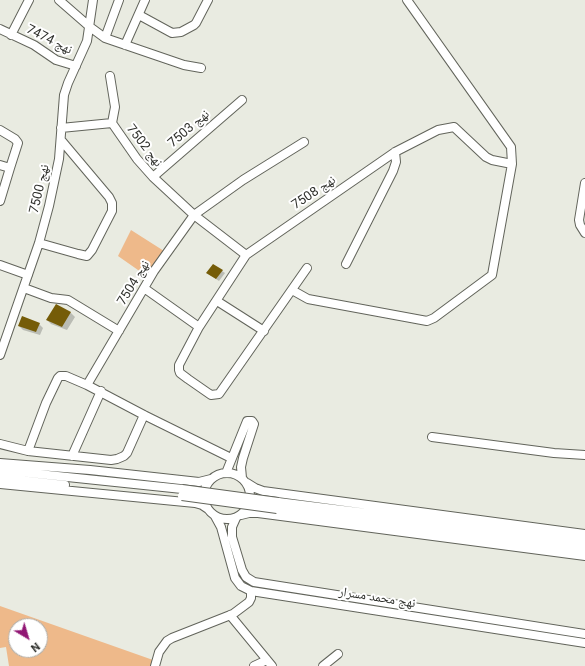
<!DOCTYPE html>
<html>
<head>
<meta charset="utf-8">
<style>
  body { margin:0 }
  #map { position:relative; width:585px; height:666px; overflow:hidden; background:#e9ebe1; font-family:Roboto,sans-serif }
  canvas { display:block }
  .north { position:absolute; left:8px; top:618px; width:40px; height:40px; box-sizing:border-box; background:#fff; border:1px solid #acadab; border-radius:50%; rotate:142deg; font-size:11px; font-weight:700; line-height:16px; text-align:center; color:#30312d }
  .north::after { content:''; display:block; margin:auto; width:14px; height:18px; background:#911674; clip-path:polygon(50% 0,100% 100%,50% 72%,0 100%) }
</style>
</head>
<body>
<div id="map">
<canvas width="585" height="666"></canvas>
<div class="north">N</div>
</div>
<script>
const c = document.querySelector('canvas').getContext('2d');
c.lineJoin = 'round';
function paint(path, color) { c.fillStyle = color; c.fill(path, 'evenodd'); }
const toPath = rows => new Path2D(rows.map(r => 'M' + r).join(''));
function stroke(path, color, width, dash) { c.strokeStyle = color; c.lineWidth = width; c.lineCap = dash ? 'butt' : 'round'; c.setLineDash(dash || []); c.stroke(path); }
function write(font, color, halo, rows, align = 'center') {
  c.font = font + ' Roboto,"Noto Naskh Arabic",sans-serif'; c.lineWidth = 4; c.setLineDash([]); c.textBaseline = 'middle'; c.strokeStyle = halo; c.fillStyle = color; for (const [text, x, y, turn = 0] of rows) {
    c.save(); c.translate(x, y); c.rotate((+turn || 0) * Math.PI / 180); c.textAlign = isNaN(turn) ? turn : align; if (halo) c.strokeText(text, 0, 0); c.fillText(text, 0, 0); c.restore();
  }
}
paint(toPath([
  [131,230,164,251,148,277,118,256],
  [0,606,153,660,153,666,9,666,6,647,0,648],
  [16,626,40,626,40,650,16,650]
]), '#eeb98a');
paint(toPath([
  [222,271,225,273,219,281,210,275],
  [56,306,71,313,75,317,67,330,51,324,47,320],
  [39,324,43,328,40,335,23,330,19,326]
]), '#0003');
paint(toPath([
  [213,264,223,270,216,279,206,273],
  [56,304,71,312,62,327,46,320],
  [22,316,40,323,36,332,18,326]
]), '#755c08');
const minor = toPath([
  [59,0,90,27,105,38,184,65,201,68],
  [139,15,172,33,181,32,194,25,196,23,208,0],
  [0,29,34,45,56,60,76,66],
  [11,35,29,0],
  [105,38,119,0],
  [125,45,145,0],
  [110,76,115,107,112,123,137,159,153,177,194,215,246,255],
  [61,128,112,123],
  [0,130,15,139,18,143,10,168],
  [0,165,10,168,0,201],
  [153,177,242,100],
  [585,183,579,220,580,225,585,233],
  [39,243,78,254,87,256,92,250,112,211,112,203,109,197,61,140],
  [346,264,393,171,396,162,395,152],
  [0,265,28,275],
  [307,268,219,394,211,395,188,379,180,373,179,370,179,365,199,327,246,255,395,152,438,130,454,127,486,157,492,160,512,164],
  [24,288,51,298,68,300,119,331],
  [144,288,199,327],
  [292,290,308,299,427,321,434,318,492,275,512,164,511,147,407,0],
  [217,301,264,331],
  [0,355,39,243,49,206,59,159,64,95,68,83,87,41,93,0],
  [87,385,144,415,231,458],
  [432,437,554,453,585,455],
  [0,444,28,451,111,460,117,459,124,456,127,453,144,415],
  [28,451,46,403,58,378,60,376,66,376,87,385,154,271,194,215,243,180,304,142],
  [72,456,101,391],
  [0,463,90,470,199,482,211,479],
  [0,470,182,489],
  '204 496a23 23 0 1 1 46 0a23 23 0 1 1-46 0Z',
  [226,473,247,421,252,421,254,424,243,458,241,467,242,478],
  [0,478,65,485],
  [247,483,255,488,263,491,585,534],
  [0,484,195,503,202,505,208,509],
  [278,502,585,540],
  [277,509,585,548],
  [241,515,249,513,258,513,585,556],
  [215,516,221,527,235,578,241,586,251,591,585,643],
  [236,518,232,527,232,537,242,570,246,577,254,582,585,634],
  [230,615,272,666],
  [155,666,159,652,167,641,172,638,233,614,249,602,251,598,251,591],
  [254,666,267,660],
  [323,666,338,654]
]);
stroke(minor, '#62645b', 10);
stroke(minor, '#fff', 8);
const minorBridge = toPath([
  [182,489,278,502],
  [182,496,277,509]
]);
stroke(minorBridge, '#62645b', 10, []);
stroke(minorBridge, '#fff', 8);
write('13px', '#30312d', '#fff', [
  ["نهج 7474",49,40,27],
  ["نهج 7503",189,129,-41],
  ["نهج 7502",144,146,52],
  ["نهج 7500",40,189,-77],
  ["نهج 7508",314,193,-34],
  ["نهج 7504",134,283,-59],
  ["نهج محمد مسرار",377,598,9]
]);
</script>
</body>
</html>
